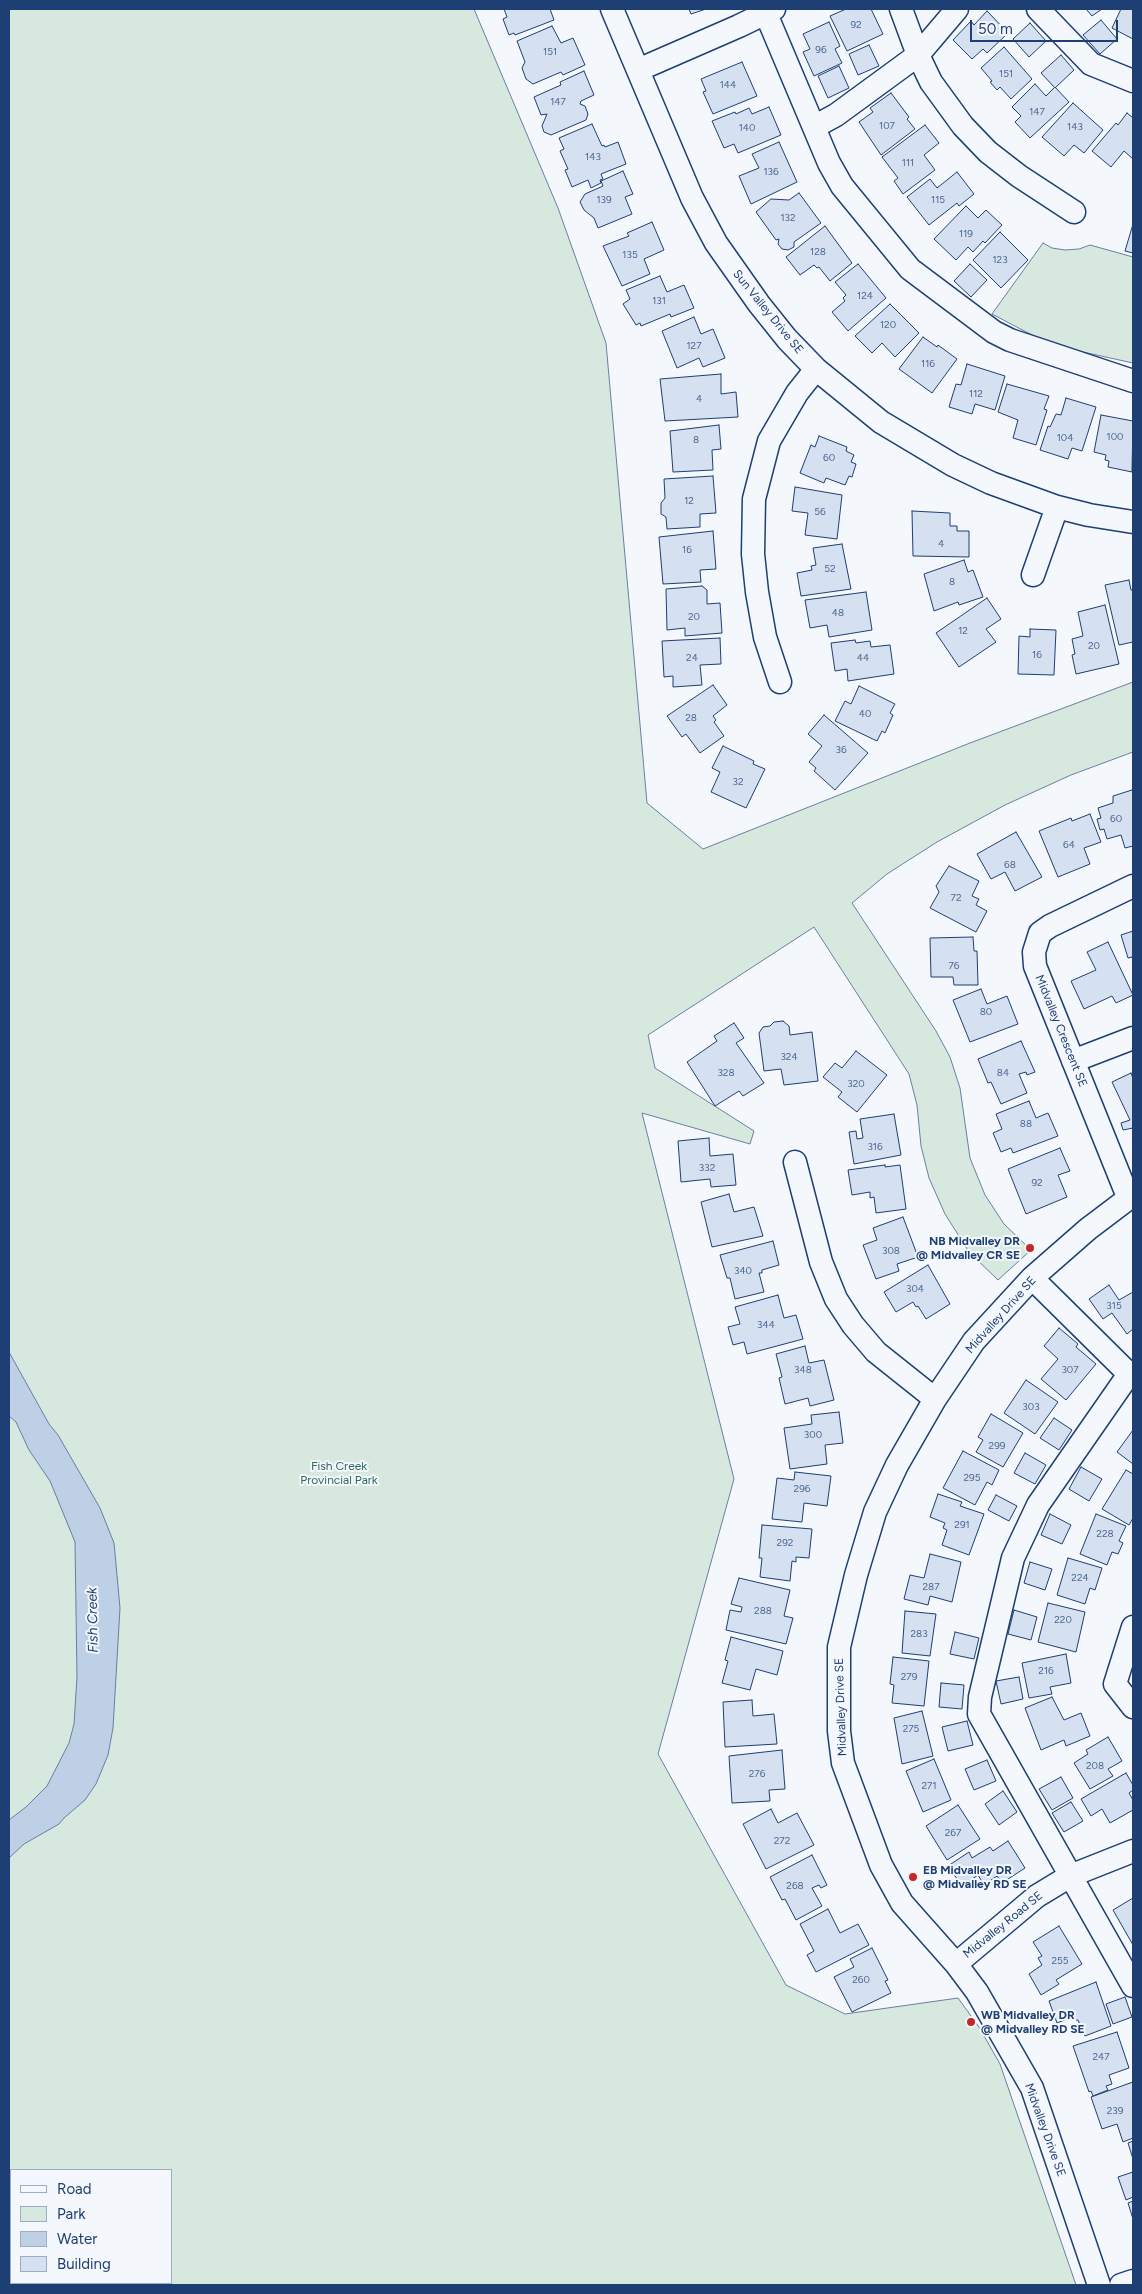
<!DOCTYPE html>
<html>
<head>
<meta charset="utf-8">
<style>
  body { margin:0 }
  #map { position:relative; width:1142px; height:2294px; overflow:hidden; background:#f4f7fb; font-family:Figtree,sans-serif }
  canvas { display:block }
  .frame { position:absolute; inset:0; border:10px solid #1d3f73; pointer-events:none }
  .legend { position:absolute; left:10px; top:2169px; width:162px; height:115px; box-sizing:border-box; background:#f4f7fb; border:1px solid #9eadc5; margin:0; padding:6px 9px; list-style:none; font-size:15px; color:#1d3f73 }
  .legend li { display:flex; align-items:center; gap:10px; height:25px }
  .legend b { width:25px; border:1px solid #9eadc5 }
  .scale { position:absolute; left:970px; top:20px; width:148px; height:22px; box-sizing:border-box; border:2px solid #1d3f73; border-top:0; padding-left:6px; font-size:15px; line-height:18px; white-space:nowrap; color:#1d3f73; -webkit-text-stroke:4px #f4f7fb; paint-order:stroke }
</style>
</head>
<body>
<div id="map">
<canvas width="1142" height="2294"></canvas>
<div class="frame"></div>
<ul class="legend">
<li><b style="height:6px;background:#f4f7fb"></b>Road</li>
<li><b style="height:14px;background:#d7e8df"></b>Park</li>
<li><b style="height:14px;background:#bed0e5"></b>Water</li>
<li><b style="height:14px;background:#d5e0f0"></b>Building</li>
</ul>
<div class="scale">50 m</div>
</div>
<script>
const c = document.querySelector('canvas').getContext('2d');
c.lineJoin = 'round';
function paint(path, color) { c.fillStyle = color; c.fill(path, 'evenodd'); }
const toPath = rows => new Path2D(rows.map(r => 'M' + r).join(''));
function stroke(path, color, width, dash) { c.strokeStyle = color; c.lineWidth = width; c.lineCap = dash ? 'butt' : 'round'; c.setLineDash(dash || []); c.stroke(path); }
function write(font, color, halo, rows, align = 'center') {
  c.font = font + ' Figtree,sans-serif'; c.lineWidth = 4; c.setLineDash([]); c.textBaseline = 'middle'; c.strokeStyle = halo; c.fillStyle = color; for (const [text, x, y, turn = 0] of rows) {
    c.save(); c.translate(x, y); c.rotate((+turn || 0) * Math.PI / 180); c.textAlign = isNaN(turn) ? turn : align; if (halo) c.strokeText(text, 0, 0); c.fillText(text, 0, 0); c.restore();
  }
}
const green = toPath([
  [9,9,474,9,558,208,606,343,647,803,703,849,970,743,1133,682,1133,752,1071,775,1005,805,937,842,887,874,852,903,936,1031,950,1057,960,1088,970,1158,985,1195,1004,1224,1031,1250,998,1280,969,1252,945,1214,929,1178,921,1146,917,1105,909,1074,814,927,648,1035,655,1068,754,1131,750,1144,642,1113,734,1479,658,1754,786,1985,845,2014,958,1998,979,2027,1000,2064,1076,2285,9,2285,9,9],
  [11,2170,171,2170,171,2283,11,2283,11,2170],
  [1043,243,1052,248,1065,250,1079,249,1090,245,1133,257,1133,363,1074,350,1034,336,992,314,1043,243]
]);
paint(green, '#d7e8df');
stroke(green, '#687fa3', 1);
const water = toPath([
  [9,1352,49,1424,58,1435,100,1508,114,1543,120,1608,113,1728,108,1755,96,1784,85,1800,64,1818,59,1824,24,1844,9,1858,9,1820,26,1807,47,1786,69,1743,74,1724,77,1677,75,1542,50,1481,29,1450,16,1422,9,1416,9,1352]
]);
paint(water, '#bed0e5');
stroke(water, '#687fa3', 1);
const building = toPath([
  [504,9,550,9,554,20,515,35,514,33,509,35,503,19,507,17,504,9],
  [689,9,706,9,691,14,689,9],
  [846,9,871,9,883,34,847,51,830,16,846,9],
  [1086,9,1102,9,1092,16,1086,9],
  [1121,9,1133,9,1133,39,1112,28,1121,9],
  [987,11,1008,33,987,53,983,49,972,59,953,40,971,21,974,25,987,11],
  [1101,20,1117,39,1100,54,1083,35,1101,20],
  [829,22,840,46,835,49,842,63,814,76,803,52,810,49,803,34,829,22],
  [1030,23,1046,41,1029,57,1013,39,1030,23],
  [552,26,561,43,573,38,585,65,563,75,561,72,533,84,526,79,522,68,525,62,517,41,552,26],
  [869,45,879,66,858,75,849,54,869,45],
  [1004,47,1032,79,1011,99,1000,87,997,90,990,82,992,81,981,68,1004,47],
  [1061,55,1074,70,1055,88,1041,73,1061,55],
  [742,62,757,96,713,114,703,92,706,91,701,79,742,62],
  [839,66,849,88,828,98,818,76,839,66],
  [584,71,594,95,581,101,580,104,585,106,588,114,586,120,551,135,544,132,542,126,547,114,541,115,534,97,561,85,560,82,584,71],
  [1035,84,1046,96,1055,87,1069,102,1030,138,1015,122,1021,116,1012,107,1035,84],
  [891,93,909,117,907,119,915,129,881,155,859,122,873,112,870,108,891,93],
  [1073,103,1103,130,1084,153,1074,145,1064,156,1042,137,1073,103],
  [769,107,781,135,738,153,734,144,724,148,712,121,735,112,736,114,749,108,752,114,769,107],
  [1127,113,1133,118,1133,159,1124,151,1111,167,1092,151,1116,123,1118,125,1127,113],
  [592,124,602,146,604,145,605,147,618,142,626,164,601,174,603,179,600,180,601,183,591,188,588,180,572,187,565,170,568,169,560,151,564,149,559,138,592,124],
  [925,125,939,143,924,155,935,170,903,194,894,181,898,178,882,157,925,125],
  [779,142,797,182,751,204,739,176,759,168,752,154,779,142],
  [623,171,633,194,625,197,632,214,598,228,594,218,584,210,580,202,585,194,603,186,601,181,623,171],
  [957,172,974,194,959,206,957,203,929,225,907,197,930,179,937,188,957,172],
  [799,193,821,223,794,242,794,247,788,250,782,249,778,244,779,239,776,240,756,212,771,199,789,200,799,193],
  [966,206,978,218,986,210,1002,225,985,243,983,241,973,252,968,247,956,260,934,239,966,206],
  [652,222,664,250,644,259,650,274,622,286,603,246,629,236,627,233,652,222],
  [1133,224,1133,253,1125,251,1133,224],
  [825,226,852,263,830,281,819,267,817,268,814,265,800,275,786,257,825,226],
  [1000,232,1028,260,1001,288,973,260,1000,232],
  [858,264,886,298,848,331,832,312,845,301,843,298,846,295,835,282,858,264],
  [970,264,987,280,971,297,954,281,970,264],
  [660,276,667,292,684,285,694,308,671,317,670,314,641,326,640,323,636,325,623,304,630,299,626,290,660,276],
  [890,304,919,333,895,357,882,343,872,353,855,336,890,304],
  [694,317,701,334,713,329,725,358,703,367,699,358,677,368,662,331,694,317],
  [923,337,937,347,938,345,957,359,932,393,899,369,923,337],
  [967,364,1005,376,995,410,975,404,972,414,949,407,956,384,961,385,967,364],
  [721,374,721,394,736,392,738,417,665,421,660,379,721,374],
  [1007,384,1049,396,1044,409,1047,410,1036,445,1013,438,1018,420,998,412,1007,384],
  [1066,398,1096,407,1082,451,1072,448,1068,459,1040,450,1048,426,1050,427,1056,414,1061,415,1066,398],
  [1101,415,1133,421,1132,472,1108,467,1109,461,1105,460,1106,455,1094,452,1101,415],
  [719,425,721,449,712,450,713,470,673,472,670,431,719,425],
  [819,436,847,447,846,451,854,455,851,462,856,464,852,477,849,476,845,485,826,478,824,483,800,473,811,445,815,447,819,436],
  [713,476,716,513,700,514,700,527,667,529,666,517,661,514,661,503,665,498,664,479,713,476],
  [795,487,842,495,837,539,805,535,808,513,792,511,795,487],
  [912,511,950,513,950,526,957,526,957,531,969,531,969,557,913,556,912,511],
  [713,531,716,569,700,570,701,582,663,584,659,537,713,531],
  [842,544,851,589,801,596,797,573,812,570,811,566,816,565,813,548,842,544],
  [964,560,968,572,973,570,983,597,959,605,958,602,934,611,924,574,964,560],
  [1129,580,1131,590,1133,590,1133,642,1119,645,1105,585,1129,580],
  [702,586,707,590,707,604,720,603,722,633,685,636,685,628,667,630,666,589,702,586],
  [866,592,872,630,829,637,827,625,810,628,805,600,866,592],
  [987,598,1001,619,986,629,996,642,959,667,936,633,987,598],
  [1105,605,1119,664,1076,674,1072,655,1075,654,1072,639,1083,636,1078,612,1105,605],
  [1030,629,1056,630,1054,675,1018,674,1019,636,1030,637,1030,629],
  [720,638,721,664,700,665,702,685,673,687,673,676,664,677,662,641,720,638],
  [855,640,856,643,870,641,871,647,890,645,894,674,848,681,847,669,835,671,831,643,855,640],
  [713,685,727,705,713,716,716,720,714,722,724,736,700,753,686,734,682,737,667,716,713,685],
  [859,686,895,704,890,713,893,715,885,733,882,731,877,741,835,721,845,701,851,704,859,686],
  [824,715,868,753,835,790,814,771,816,768,809,762,822,746,808,734,824,715],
  [723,746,754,761,753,764,765,769,746,808,711,792,720,772,712,768,723,746],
  [1132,790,1133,791,1133,846,1125,848,1121,835,1107,839,1104,829,1100,830,1097,819,1101,818,1098,808,1113,803,1113,796,1132,790],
  [1090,814,1101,842,1084,848,1090,864,1058,877,1039,831,1071,818,1072,821,1090,814],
  [1016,832,1042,877,1015,891,1005,872,991,879,977,854,1016,832],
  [949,866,979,881,972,896,979,899,976,905,987,911,976,932,930,908,939,892,936,886,949,866],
  [1133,931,1133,961,1132,957,1128,958,1121,935,1133,931],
  [973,937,974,951,977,951,978,985,954,985,953,977,931,977,930,938,973,937],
  [1108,942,1133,995,1116,1003,1112,996,1084,1009,1071,981,1096,970,1087,952,1108,942],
  [981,989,987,1004,1007,996,1018,1024,970,1042,953,1000,981,989],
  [783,1021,789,1026,790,1035,812,1032,818,1081,784,1085,781,1069,764,1071,759,1033,763,1027,770,1026,774,1022,783,1021],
  [734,1023,744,1038,736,1043,764,1083,743,1096,739,1091,715,1106,687,1062,717,1041,714,1036,734,1023],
  [1021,1041,1035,1072,1027,1075,1026,1072,1019,1074,1027,1093,1001,1104,991,1082,988,1083,978,1059,1021,1041],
  [856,1051,887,1075,857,1112,838,1097,842,1092,823,1077,835,1063,842,1068,856,1051],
  [1131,1073,1133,1078,1133,1128,1123,1130,1121,1123,1130,1120,1112,1082,1131,1073],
  [1029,1101,1036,1118,1048,1113,1058,1136,1013,1153,1011,1148,1001,1152,993,1133,1002,1129,996,1114,1029,1101],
  [894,1114,901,1155,854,1164,849,1132,856,1131,857,1139,863,1138,860,1119,894,1114],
  [709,1138,710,1156,733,1154,736,1185,711,1187,710,1179,681,1182,678,1141,709,1138],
  [1060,1148,1070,1171,1058,1175,1067,1197,1026,1214,1008,1169,1060,1148],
  [885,1165,885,1167,900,1165,906,1209,876,1213,874,1197,870,1198,870,1192,852,1195,848,1170,885,1165],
  [729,1194,734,1212,754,1207,763,1236,712,1247,701,1202,729,1194],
  [903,1217,918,1257,897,1264,899,1271,876,1279,863,1245,877,1240,873,1228,903,1217],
  [773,1241,779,1265,762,1270,762,1273,759,1273,764,1292,735,1299,730,1278,727,1278,720,1255,773,1241],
  [928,1265,950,1304,926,1319,918,1306,916,1307,913,1302,896,1312,884,1292,928,1265],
  [1109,1285,1119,1300,1133,1292,1133,1329,1127,1334,1112,1313,1103,1319,1089,1299,1109,1285],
  [778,1295,784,1318,796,1315,803,1339,747,1354,744,1342,733,1345,728,1327,740,1324,735,1307,778,1295],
  [1059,1328,1078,1344,1076,1347,1096,1364,1066,1400,1041,1379,1058,1359,1044,1346,1059,1328],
  [805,1346,809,1363,824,1360,834,1400,810,1406,808,1398,785,1404,779,1378,782,1377,776,1354,805,1346],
  [1026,1380,1058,1402,1035,1434,1004,1413,1026,1380],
  [839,1412,843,1443,825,1445,827,1464,790,1469,784,1428,812,1424,811,1415,839,1412],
  [991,1414,1023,1433,1003,1467,976,1452,983,1440,978,1437,991,1414],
  [1054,1418,1072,1430,1059,1450,1040,1438,1054,1418],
  [1133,1430,1133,1464,1117,1452,1133,1430],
  [963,1451,999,1470,992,1485,987,1482,975,1505,943,1488,963,1451],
  [1025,1453,1046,1465,1035,1484,1014,1473,1025,1453],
  [1081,1467,1102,1479,1089,1501,1069,1489,1081,1467],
  [1126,1470,1133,1474,1133,1518,1129,1525,1102,1509,1126,1470],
  [795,1472,831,1476,827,1506,804,1503,802,1522,772,1519,777,1478,794,1480,795,1472],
  [938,1494,962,1502,960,1506,984,1514,969,1555,942,1545,947,1530,943,1528,945,1523,930,1517,938,1494],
  [996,1495,1017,1506,1009,1521,988,1510,996,1495],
  [1050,1514,1071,1525,1062,1544,1041,1535,1050,1514],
  [1096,1514,1126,1526,1119,1541,1123,1543,1118,1554,1112,1552,1107,1565,1080,1554,1096,1514],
  [762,1525,812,1529,809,1558,796,1557,796,1562,792,1561,790,1581,760,1577,762,1558,759,1558,762,1525],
  [930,1554,961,1562,952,1602,930,1596,928,1605,904,1599,910,1575,924,1578,930,1554],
  [1068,1558,1102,1568,1095,1590,1090,1588,1085,1604,1057,1595,1068,1558],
  [1030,1562,1052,1569,1045,1590,1024,1583,1030,1562],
  [739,1578,790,1590,784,1616,793,1618,786,1644,726,1630,730,1610,741,1612,742,1607,731,1604,739,1578],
  [1048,1603,1085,1612,1076,1652,1038,1642,1048,1603],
  [1014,1610,1037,1617,1031,1640,1008,1634,1014,1610],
  [905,1611,936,1614,930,1656,902,1653,905,1611],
  [955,1632,979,1638,974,1659,950,1654,955,1632],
  [731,1637,783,1651,777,1675,756,1669,750,1690,722,1683,728,1661,725,1660,731,1637],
  [1066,1654,1071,1683,1050,1687,1052,1694,1029,1698,1022,1663,1066,1654],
  [893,1657,929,1661,924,1706,892,1703,894,1685,890,1684,893,1657],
  [1019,1677,1023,1699,1001,1704,996,1681,1019,1677],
  [941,1683,964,1685,962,1709,939,1707,941,1683],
  [1052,1697,1064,1720,1081,1713,1090,1736,1066,1746,1064,1740,1041,1750,1025,1708,1052,1697],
  [752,1700,753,1716,774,1714,777,1744,725,1747,723,1702,752,1700],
  [922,1711,933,1756,902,1764,894,1718,922,1711],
  [967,1721,973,1745,948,1751,942,1727,967,1721],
  [1108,1737,1122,1761,1108,1769,1113,1776,1090,1789,1074,1763,1088,1754,1086,1750,1108,1737],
  [782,1750,785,1789,769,1790,770,1801,732,1803,729,1756,782,1750],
  [934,1759,951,1800,923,1812,906,1771,934,1759],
  [987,1760,996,1781,974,1790,965,1769,987,1760],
  [1126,1773,1133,1785,1133,1790,1129,1793,1133,1800,1133,1810,1110,1823,1102,1809,1091,1816,1081,1799,1126,1773],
  [1061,1777,1073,1798,1052,1810,1039,1789,1061,1777],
  [1003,1791,1017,1812,999,1825,985,1804,1003,1791],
  [1071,1802,1083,1821,1064,1832,1052,1813,1071,1802],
  [958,1805,980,1839,947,1860,926,1826,958,1805],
  [771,1809,778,1823,797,1813,814,1845,766,1869,743,1824,771,1809],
  [1008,1841,1025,1868,1002,1883,997,1876,984,1885,978,1875,962,1886,948,1866,969,1852,972,1858,990,1847,993,1851,1008,1841],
  [812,1855,827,1885,821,1888,819,1885,812,1888,822,1906,796,1920,785,1899,782,1900,770,1877,812,1855],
  [1133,1898,1133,1945,1113,1910,1133,1898],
  [828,1909,840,1933,858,1924,869,1945,816,1972,807,1955,814,1951,800,1924,828,1909],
  [1059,1926,1082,1964,1056,1980,1059,1984,1041,1995,1029,1974,1042,1965,1038,1958,1042,1956,1033,1942,1059,1926],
  [872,1948,888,1980,885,1981,891,1993,852,2012,834,1977,854,1967,850,1959,872,1948],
  [1096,1982,1111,2026,1085,2036,1078,2020,1076,2020,1074,2016,1057,2023,1049,2001,1096,1982],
  [1125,1997,1132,2017,1113,2024,1106,2004,1125,1997],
  [1117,2032,1129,2068,1109,2075,1112,2084,1106,2086,1108,2090,1093,2096,1091,2091,1089,2092,1073,2046,1117,2032],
  [1133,2082,1133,2138,1123,2142,1117,2124,1102,2129,1091,2097,1133,2082],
  [1133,2141,1133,2159,1128,2143,1133,2141],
  [1133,2172,1133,2197,1126,2200,1118,2177,1133,2172],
  [1133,2201,1133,2219,1128,2203,1133,2201]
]);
paint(building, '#d5e0f0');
stroke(building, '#1d3f73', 1);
const minor = toPath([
  [612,9,692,198,716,243,759,304,787,339,816,369,881,422,953,465,991,483,1057,507,1089,515,1133,522],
  [764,9,829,163,842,186,910,269,994,332,1010,340,1133,381],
  [901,9,918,55,931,82,963,126,988,152,1019,176,1074,212],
  [1038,9,1091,64,1133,81],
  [638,70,739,26,774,9],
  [814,127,836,115,918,55,957,9],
  [1033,575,1057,507],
  [780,682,765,637,757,592,753,554,754,499,769,441,797,393,816,369],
  [1073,1061,1133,1038],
  [795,1162,821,1262,836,1299,853,1325,876,1352,935,1399],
  [1128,1197,1035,966,1034,952,1040,933,1050,926,1133,886],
  [1032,1278,1129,1374],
  [1133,1372,1129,1374,1038,1505,1013,1558,980,1697,979,1714,1133,1986],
  [1133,1627,1115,1684,1133,1707],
  [956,1964,1037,1896,1070,1876,1133,1851],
  [1099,2285,1032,2088,977,1992,956,1964,902,1903,881,1865,843,1763,839,1731,839,1647,856,1575,875,1512,897,1465,935,1399,974,1341,1032,1278,1088,1229,1133,1195],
  [1121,2285,1133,2281]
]);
stroke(minor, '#1d3f73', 25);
stroke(minor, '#f4f7fb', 22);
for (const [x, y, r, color] of [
  [1030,1248,5,"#c62828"],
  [913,1877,5,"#c62828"],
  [971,2022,5,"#c62828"]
]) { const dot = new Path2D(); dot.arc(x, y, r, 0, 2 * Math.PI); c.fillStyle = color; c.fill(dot); stroke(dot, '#f4f7fb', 2); }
write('10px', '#4b6792', null, [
  ["92",856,25],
  ["96",821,50],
  ["151",550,52],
  ["151",1006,74],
  ["144",728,85],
  ["147",558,102],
  ["147",1037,112],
  ["107",887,126],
  ["143",1075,127],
  ["140",747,128],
  ["143",593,157],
  ["111",908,163],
  ["136",771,172],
  ["139",604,200],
  ["115",938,200],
  ["132",788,218],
  ["119",966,234],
  ["128",818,252],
  ["135",630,255],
  ["123",1000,260],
  ["124",865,296],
  ["131",659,301],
  ["120",888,325],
  ["127",694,346],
  ["116",928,364],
  ["112",976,394],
  ["4",699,399],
  ["100",1115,437],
  ["104",1065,438],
  ["8",696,440],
  ["60",829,458],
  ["12",689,501],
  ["56",820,512],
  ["4",941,544],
  ["16",687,550],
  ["52",830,569],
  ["8",952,582],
  ["48",838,613],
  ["20",694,617],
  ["12",963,631],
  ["20",1094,646],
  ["16",1037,655],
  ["24",692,658],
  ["44",863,658],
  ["40",865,714],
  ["28",691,718],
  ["36",841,750],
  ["32",738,782],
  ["60",1116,819],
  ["64",1069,845],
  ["68",1010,865],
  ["72",956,898],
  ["76",954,966],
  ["80",986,1012],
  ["324",789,1057],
  ["328",726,1073],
  ["84",1003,1073],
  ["320",856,1084],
  ["88",1026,1124],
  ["316",875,1147],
  ["332",707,1168],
  ["92",1037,1183],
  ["308",891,1251],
  ["340",743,1271],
  ["304",915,1289],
  ["315",1114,1306],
  ["344",766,1325],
  ["348",803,1370],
  ["307",1070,1370],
  ["303",1031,1407],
  ["300",813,1435],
  ["299",997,1446],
  ["295",972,1478],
  ["296",802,1489],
  ["291",962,1525],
  ["228",1105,1534],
  ["292",785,1543],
  ["224",1080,1578],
  ["287",931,1587],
  ["288",763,1611],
  ["220",1063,1620],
  ["283",919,1634],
  ["216",1046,1671],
  ["279",909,1677],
  ["275",911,1729],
  ["208",1095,1766],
  ["276",757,1774],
  ["271",929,1786],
  ["267",953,1833],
  ["272",782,1841],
  ["268",795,1886],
  ["255",1060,1961],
  ["260",861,1980],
  ["247",1101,2057],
  ["239",1115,2111]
]);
write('12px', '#1d3f73', '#f4f7fb', [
  ["Sun Valley Drive SE",768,312,51],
  ["Midvalley Crescent SE",1061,1031,68],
  ["Midvalley Drive SE",1001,1315,-48],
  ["Midvalley Drive SE",841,1707,-92],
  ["Midvalley Road SE",1003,1925,-39],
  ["Midvalley Drive SE",1045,2130,70]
]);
write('bold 12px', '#1d3f73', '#f4f7fb', [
  ["NB Midvalley DR",1020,1241,"right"],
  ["@ Midvalley CR SE",1020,1255,"right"],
  ["EB Midvalley DR",923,1870],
  ["@ Midvalley RD SE",923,1884],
  ["WB Midvalley DR",981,2015],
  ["@ Midvalley RD SE",981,2029]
], 'left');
write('12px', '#2c6c60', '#f4f7fb', [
  ["Fish Creek",339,1466],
  ["Provincial Park",339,1480]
]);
write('italic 14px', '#1d3f73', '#f4f7fb', [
  ["Fish Creek",93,1620,-91]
]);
</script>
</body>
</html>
